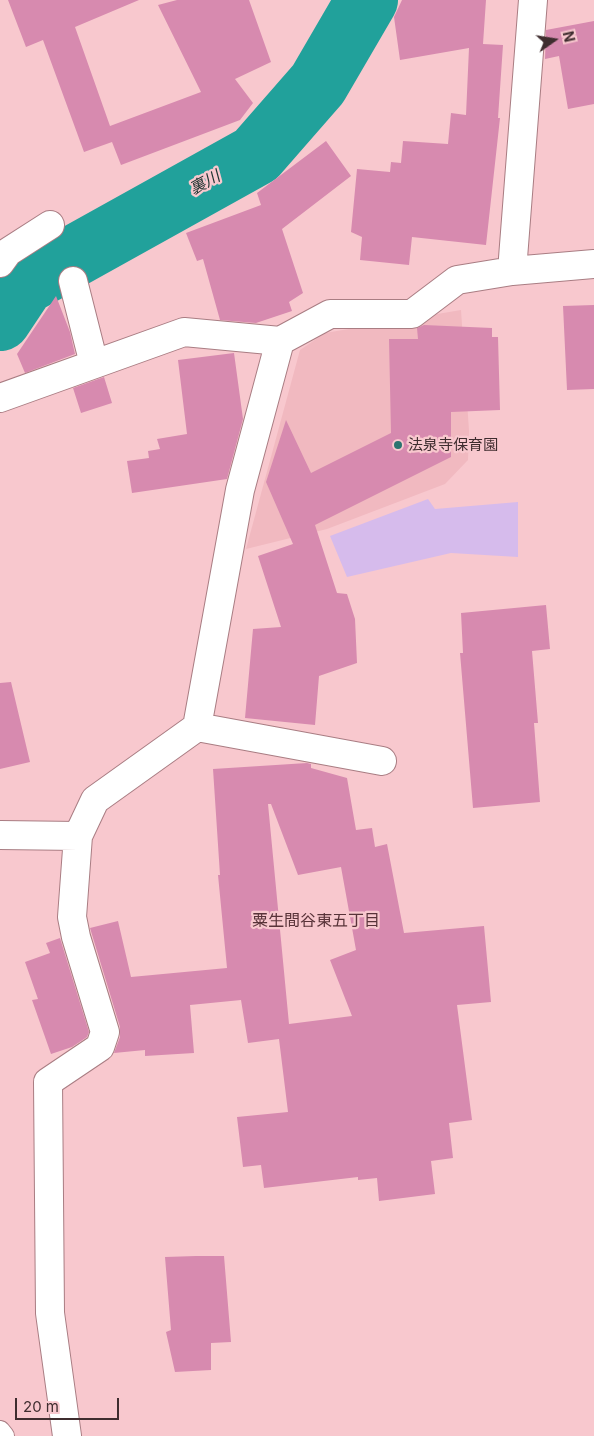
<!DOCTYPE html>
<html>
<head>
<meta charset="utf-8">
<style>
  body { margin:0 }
  #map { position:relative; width:594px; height:1436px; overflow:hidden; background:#f8c8ce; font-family:Inter,sans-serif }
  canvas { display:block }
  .north { position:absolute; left:529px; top:15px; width:50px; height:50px; -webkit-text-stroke:4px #f8c8ce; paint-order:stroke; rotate:77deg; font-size:14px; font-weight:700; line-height:20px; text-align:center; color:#3f2d2f }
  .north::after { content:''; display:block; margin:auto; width:18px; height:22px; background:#3f2d2f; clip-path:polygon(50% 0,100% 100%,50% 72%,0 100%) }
  .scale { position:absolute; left:15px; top:1398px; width:104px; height:22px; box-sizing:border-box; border:2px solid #3f2d2f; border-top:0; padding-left:6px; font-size:15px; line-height:18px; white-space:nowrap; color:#3f2d2f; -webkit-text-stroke:4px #f8c8ce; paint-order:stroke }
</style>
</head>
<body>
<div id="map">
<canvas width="594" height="1436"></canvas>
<div class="north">N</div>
<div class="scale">20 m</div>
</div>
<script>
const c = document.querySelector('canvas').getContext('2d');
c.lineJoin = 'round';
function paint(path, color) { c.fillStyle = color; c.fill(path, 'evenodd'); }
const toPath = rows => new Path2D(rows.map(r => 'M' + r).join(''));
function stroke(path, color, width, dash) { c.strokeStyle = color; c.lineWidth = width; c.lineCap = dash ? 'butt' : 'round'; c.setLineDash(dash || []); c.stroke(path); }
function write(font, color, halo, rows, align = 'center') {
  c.font = font + ' Inter,"Noto Sans JP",sans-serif'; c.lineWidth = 4.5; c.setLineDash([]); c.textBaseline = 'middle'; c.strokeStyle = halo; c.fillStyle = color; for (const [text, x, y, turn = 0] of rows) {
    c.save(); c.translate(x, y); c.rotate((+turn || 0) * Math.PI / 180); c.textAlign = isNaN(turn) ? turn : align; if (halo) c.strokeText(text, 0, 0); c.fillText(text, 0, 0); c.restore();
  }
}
paint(toPath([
  [461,310,469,431,468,460,445,484,327,529,246,549,300,350,325,333]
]), '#f1b9c0');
paint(toPath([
  [428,499,435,509,518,502,518,557,451,553,347,577,330,536]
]), '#d6bbec');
stroke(toPath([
  [0,320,24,284,256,155,318,84,367,0]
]), '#21a19b', 62);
paint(toPath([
  [8,0,139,0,75,27,110,126,201,92,158,5,177,0,249,0,271,62,235,79,253,103,240,120,121,165,112,142,84,152,43,40,26,47],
  [402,0,486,0,483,44,503,45,498,118,500,118,486,245,412,237,409,265,360,260,362,237,351,232,357,169,390,172,391,162,401,163,403,141,448,144,451,113,466,115,469,48,400,60,394,17],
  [594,21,594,104,568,109,559,56,545,59,546,30],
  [326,141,351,176,282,229,303,293,289,302,292,311,256,323,220,320,203,259,197,261,186,233,261,205,257,193],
  [56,296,70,332,75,354,25,373,17,354],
  [594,305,594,389,567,390,563,306],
  [424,325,492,328,492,337,498,337,500,410,451,412,451,457,315,525,337,593,347,594,355,619,357,663,319,676,315,725,245,718,253,629,281,627,258,556,293,544,266,482,286,420,311,473,391,433,389,339,418,339,417,328],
  [234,353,243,419,227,479,132,493,127,461,149,458,148,451,160,449,157,439,187,434,178,360],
  [104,377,112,403,81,413,73,388],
  [546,605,550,649,532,651,538,723,534,723,540,802,473,808,460,653,463,653,461,613],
  [11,682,30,762,0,769,0,683],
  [307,763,311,764,311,768,347,778,356,830,372,828,375,847,387,844,404,933,484,926,491,1002,457,1005,472,1120,449,1123,453,1158,431,1161,435,1194,379,1201,377,1178,358,1180,358,1177,264,1188,261,1165,243,1167,237,1117,288,1112,279,1039,248,1043,241,1000,190,1005,194,1053,145,1056,145,1050,114,1053,120,1037,120,1027,90,928,118,921,131,977,227,968,218,875,220,875,213,769],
  [268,804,271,804,298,875,341,867,356,950,330,960,352,1016,289,1024],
  [60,938,89,1032,87,1037,72,1047,51,1054,32,1000,38,999,25,962,50,953,46,943],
  [196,1256,224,1256,231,1342,211,1343,211,1370,175,1372,166,1332,171,1330,165,1257]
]), '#d78aaf');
const lane = toPath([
  [0,1431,4,1436]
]);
const street = toPath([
  [0,263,8,252,50,225],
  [512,271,533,0],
  [73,281,94,364],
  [0,398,184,332,280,341,330,314,412,314,457,280,512,271,594,264],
  [197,727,240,490,280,341],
  [0,835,78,836,95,800,197,727,382,761],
  [67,1436,50,1313,48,1082,100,1047,105,1032,76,937,72,917,78,836]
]);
stroke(lane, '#a97d83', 22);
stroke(street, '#a97d83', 30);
stroke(lane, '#fff', 20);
stroke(street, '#fff', 28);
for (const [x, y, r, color] of [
  [398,445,5,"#2b7470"]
]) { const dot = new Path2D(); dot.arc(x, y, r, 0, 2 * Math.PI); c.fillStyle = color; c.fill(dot); stroke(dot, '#f8c8ce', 2); }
write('15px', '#3f2d2f', '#f8c8ce', [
  ["法泉寺保育園",408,445]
], 'left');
write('italic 16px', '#1d3230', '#f8c8ce', [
  ["裏川",205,183,-29]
]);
write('16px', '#583339', '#f8c8ce', [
  ["粟生間谷東五丁目",316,921]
]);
</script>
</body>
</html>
